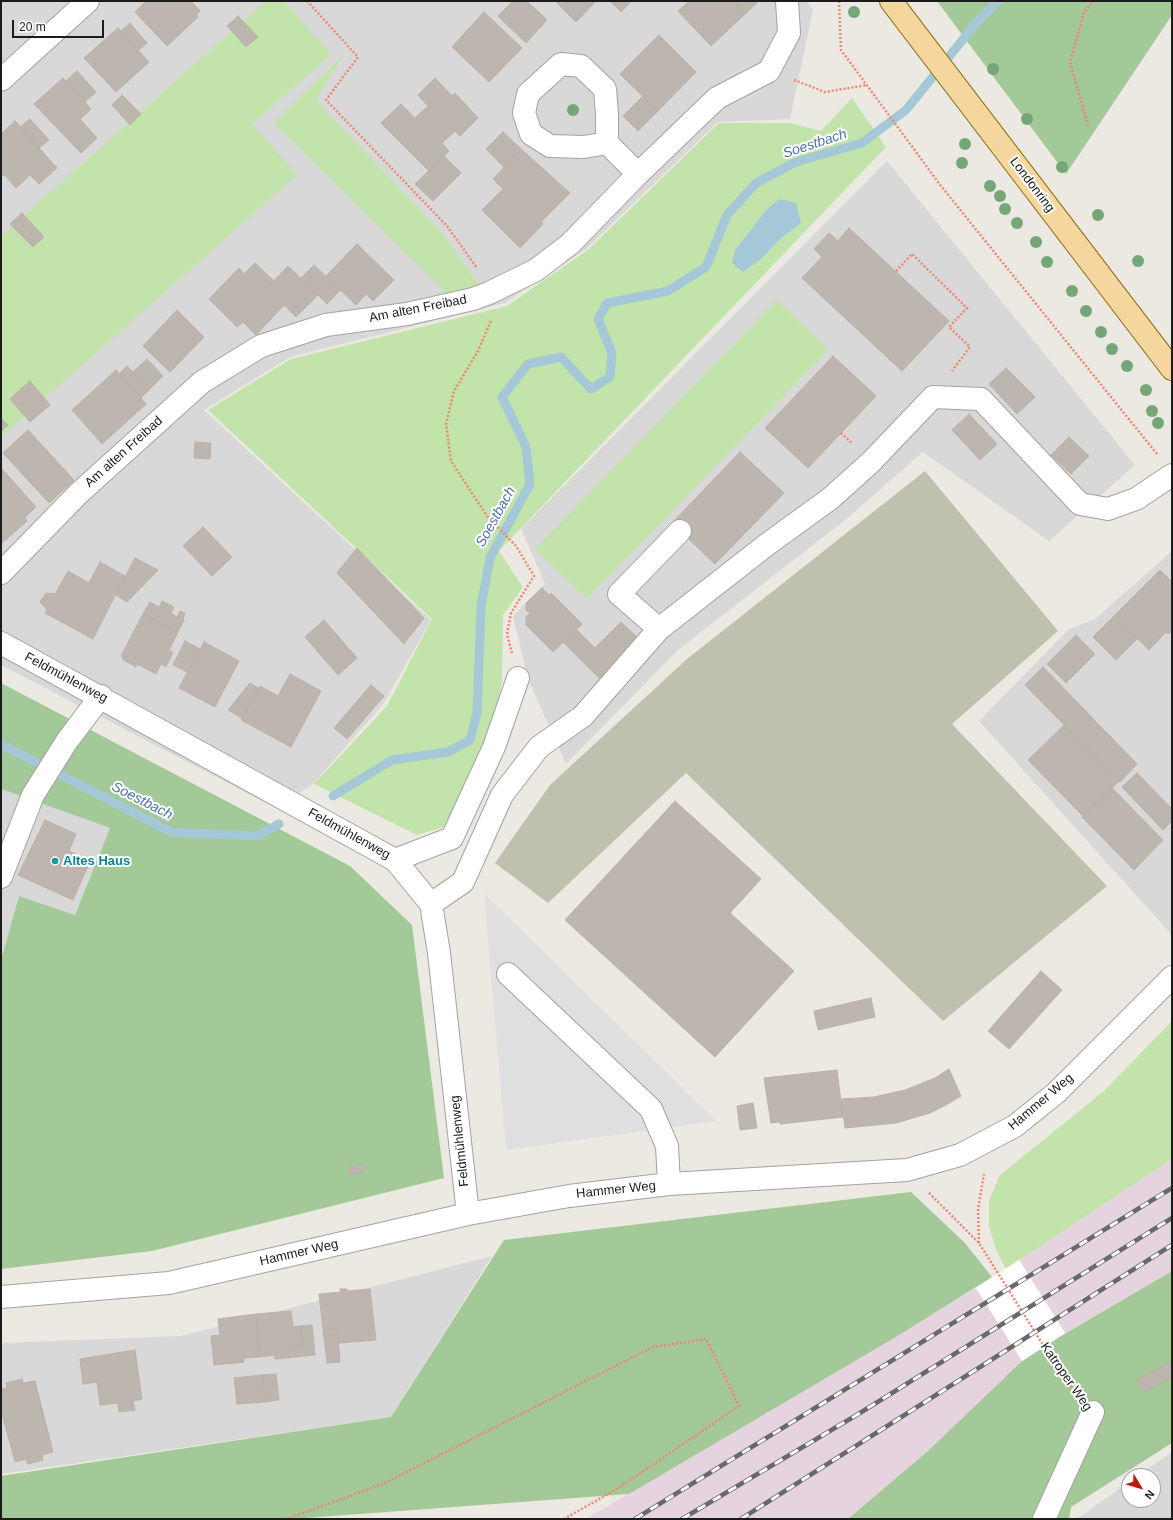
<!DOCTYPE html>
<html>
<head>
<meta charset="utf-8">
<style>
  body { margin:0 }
  #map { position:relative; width:1173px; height:1520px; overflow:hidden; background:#ece9e2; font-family:Helvetica,sans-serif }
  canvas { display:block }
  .frame { position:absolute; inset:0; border:2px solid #1b1b1b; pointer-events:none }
  .north { position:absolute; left:1121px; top:1468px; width:40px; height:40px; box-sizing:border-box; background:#fff; border:1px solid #a4a4a4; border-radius:50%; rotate:128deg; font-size:11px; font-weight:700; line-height:16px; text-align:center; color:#1b1b1b }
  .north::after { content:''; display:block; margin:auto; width:14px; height:18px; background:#b91b0e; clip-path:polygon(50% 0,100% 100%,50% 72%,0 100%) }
  .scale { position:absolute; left:12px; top:20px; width:92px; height:18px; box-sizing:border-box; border:2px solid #1b1b1b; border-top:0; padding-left:5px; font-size:12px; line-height:14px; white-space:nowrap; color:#1b1b1b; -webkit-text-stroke:3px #fff; paint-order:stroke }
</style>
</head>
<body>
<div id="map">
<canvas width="1173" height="1520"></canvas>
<div class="frame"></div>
<div class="north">N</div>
<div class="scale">20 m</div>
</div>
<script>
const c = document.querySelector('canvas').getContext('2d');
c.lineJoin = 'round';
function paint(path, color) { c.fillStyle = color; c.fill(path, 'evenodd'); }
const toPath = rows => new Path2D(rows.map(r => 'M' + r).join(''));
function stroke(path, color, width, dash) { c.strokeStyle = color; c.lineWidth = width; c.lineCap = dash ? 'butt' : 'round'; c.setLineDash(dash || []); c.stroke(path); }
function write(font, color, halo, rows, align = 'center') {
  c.font = font + ' Helvetica,sans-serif'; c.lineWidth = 4; c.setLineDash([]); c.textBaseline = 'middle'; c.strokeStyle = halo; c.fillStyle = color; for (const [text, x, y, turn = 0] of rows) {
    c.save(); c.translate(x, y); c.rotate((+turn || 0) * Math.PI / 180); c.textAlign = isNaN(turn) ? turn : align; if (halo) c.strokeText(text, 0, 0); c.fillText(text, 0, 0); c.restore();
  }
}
paint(toPath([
  [1,1,807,1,813,10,790,119,718,122,586,249,505,303,290,357,204,410,431,620,384,703,313,784,276,808,1,665],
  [887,161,1135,465,1049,541,923,452,845,520,678,650,566,764,528,679,513,616,545,583,521,529],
  [1172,551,1172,935,979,721,1069,629,1095,619],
  [1,789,110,828,75,915,19,896,1,960],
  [492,1256,391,1417,1,1474,1,1343,181,1336],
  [1172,1452,1172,1519,1077,1519,1129,1482,1129,1500,1153,1500,1153,1476,1137,1476]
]), '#d9d8d8');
paint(toPath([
  [1172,1159,1172,1271,1065,1333,1019,1260],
  [976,1288,1022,1361,929,1450,848,1519,586,1519]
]), '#e5d4e0');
paint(toPath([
  [925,471,1058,631,952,724,1107,886,943,1021,686,773,548,903,495,863,550,785,687,659]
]), '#bfc0ae');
paint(toPath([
  [266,1,284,1,331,54,252,124,297,175,1,437,1,236],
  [344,54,317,98,321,106,443,234,479,285,449,296,274,123],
  [852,98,886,147,499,551,523,587,503,615,502,681,493,729,450,825,417,835,314,784,387,706,432,619,208,410,291,359,507,306,589,249,719,123,791,123,821,131],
  [777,300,828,350,587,599,535,549],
  [1172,1021,1172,1159,1006,1269,996,1250,989,1226,989,1200,1000,1175,1104,1091]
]), '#c2e4aa');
paint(toPath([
  [937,1,1172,1,1172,15,1066,174],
  [1,683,350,866,412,925,444,1178,152,1251,1,1269,1,960,19,896,75,915,110,828,1,789],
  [911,1192,965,1243,992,1277,899,1335,629,1494,292,1519,1,1519,1,1476,391,1417,504,1240],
  [1172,1271,1172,1443,1071,1507,1069,1519,848,1519,929,1450,1022,1361,1066,1333]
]), '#a3c999');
paint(toPath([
  [484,893,679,1085,716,1121,506,1150]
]), '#dfdfdf');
paint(toPath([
  [780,199,796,203,801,223,781,238,761,259,743,272,732,263,735,250,768,208]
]), '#a4c8d7');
paint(toPath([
  [1019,1260,1065,1333,1022,1361,976,1288]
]), '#fff');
stroke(toPath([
  [1,744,171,832,257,836,279,824],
  [333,796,392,760,448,752,470,740,477,713,481,606,490,558,530,484,526,447,502,397,528,364,561,357,591,389,610,377,612,353,598,319,607,303,668,291,706,267,727,215,756,183,796,162,862,143,906,110,977,22,998,1]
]), '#a4c8d7', 9);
const building = toPath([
  [146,1,184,1,186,3,191,1,200,11,196,15,198,17,167,46,135,12,146,1],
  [513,1,527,1,547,20,526,43,498,16,513,1],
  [555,1,596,1,576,22,555,1],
  [610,1,631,1,621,12,610,1],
  [689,1,733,1,745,14,711,46,678,11,689,1],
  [733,1,759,1,745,14,733,1],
  [484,12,522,48,489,82,452,47,484,12],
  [238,16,258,37,246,47,227,26,238,16],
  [130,23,147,43,138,51,121,31,130,23],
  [118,28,149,62,116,92,84,58,118,28],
  [659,35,696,72,658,111,620,74,659,35],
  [77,71,96,92,85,102,66,81,77,71],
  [63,78,91,109,80,119,97,138,81,153,34,104,63,78],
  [435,78,452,96,455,93,478,118,460,136,455,131,442,143,449,151,429,171,381,123,401,104,415,118,428,106,418,95,435,78],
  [122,95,141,114,130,125,112,105,122,95],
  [643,96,658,111,638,131,623,116,643,96],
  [30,119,49,140,39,148,20,127,30,119],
  [15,121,57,168,39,184,30,175,16,188,4,174,3,176,1,174,1,134,15,121],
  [503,132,521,149,504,167,486,149,503,132],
  [521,149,570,193,541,222,543,224,520,248,482,210,503,189,493,179,521,149],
  [444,156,461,173,433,201,415,184,444,156],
  [22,213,44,237,33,247,10,224,22,213],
  [849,228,949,321,902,371,802,278,822,257,814,249,829,233,838,241,849,228],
  [357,244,394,280,373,301,366,294,356,305,326,276,357,244],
  [255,263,274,281,267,288,284,305,256,335,243,322,237,327,209,299,239,268,244,274,255,263],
  [314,265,340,290,327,304,301,278,314,265],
  [288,266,318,295,296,317,267,288,288,266],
  [177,310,204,337,170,372,143,346,177,310],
  [833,356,876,396,808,468,765,428,833,356],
  [147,359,163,376,150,389,133,372,147,359],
  [127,366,150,389,141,398,119,374,127,366],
  [1006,368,1035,397,1017,414,989,384,1006,368],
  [116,370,146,404,102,444,72,410,116,370],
  [30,381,50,405,30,422,10,399,30,381],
  [969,414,997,444,980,460,952,430,969,414],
  [1,418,8,425,1,432,1,418],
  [28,430,74,480,49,503,3,453,28,430],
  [1069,437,1089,456,1071,474,1051,455,1069,437],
  [195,442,211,443,210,459,194,458,195,442],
  [740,452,784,493,715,564,672,523,740,452],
  [2,469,36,507,25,517,27,521,1,544,1,471,2,469],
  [203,527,232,557,212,576,183,546,203,527],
  [357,548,424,618,404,644,337,573,357,548],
  [135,558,158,570,127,602,116,595,135,558],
  [100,562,125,576,93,639,45,613,47,610,40,602,46,593,55,594,68,571,89,583,100,562],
  [1160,570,1172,582,1172,630,1168,634,1166,632,1149,650,1114,616,1160,570],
  [542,588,549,595,551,593,582,624,553,652,526,625,526,617,530,613,526,610,526,603,542,588],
  [162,601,174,607,171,613,177,617,180,611,185,613,183,619,184,620,178,632,143,614,150,602,159,607,162,601],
  [143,614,178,632,169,650,173,652,166,667,161,664,156,674,137,664,136,667,122,659,124,657,121,656,143,614],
  [1114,616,1137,639,1116,660,1093,637,1114,616],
  [324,620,357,658,338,675,305,637,324,620],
  [621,622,640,640,600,679,563,642,576,629,595,648,621,622],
  [1076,635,1095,654,1066,683,1047,664,1076,635],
  [185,641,200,649,187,672,173,665,185,641],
  [204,642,239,661,215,707,179,688,204,642],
  [1043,667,1137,764,1120,782,1025,685,1043,667],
  [290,674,321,691,291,747,241,720,260,686,278,696,290,674],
  [250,683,258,688,242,718,228,710,250,683],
  [371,685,384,696,347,739,334,728,371,685],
  [1064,725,1119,781,1083,816,1028,760,1064,725],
  [1137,773,1172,809,1172,821,1163,830,1122,787,1137,773],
  [1112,788,1163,840,1134,870,1082,817,1112,788],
  [675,801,761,879,730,913,794,971,715,1057,565,920,675,801],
  [45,820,76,834,69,851,90,861,73,900,18,875,45,820],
  [1041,971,1062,990,1009,1049,988,1031,1041,971],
  [871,998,875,1017,818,1030,814,1011,871,998],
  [949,1069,961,1096,946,1105,930,1113,896,1123,845,1128,841,1099,874,1097,905,1090,935,1078,949,1069],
  [837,1070,843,1117,780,1124,780,1122,771,1123,764,1078,837,1070],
  [753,1103,757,1128,740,1130,737,1106,753,1103],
  [362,1164,364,1172,350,1175,348,1167,362,1164],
  [340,1289,347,1289,347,1291,370,1289,376,1340,338,1343,338,1335,324,1337,319,1294,341,1292,340,1289],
  [291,1311,293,1327,300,1326,302,1346,295,1346,296,1357,275,1359,274,1355,260,1357,256,1314,291,1311],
  [256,1314,260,1357,244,1358,244,1362,214,1365,211,1336,220,1335,218,1319,256,1314],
  [312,1325,315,1355,296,1357,295,1346,302,1346,300,1326,312,1325],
  [338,1335,340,1362,327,1363,324,1337,338,1335],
  [135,1350,142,1399,133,1401,135,1410,119,1412,118,1403,100,1405,97,1382,83,1384,80,1359,135,1350],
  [1169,1362,1172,1368,1172,1377,1144,1393,1137,1380,1169,1362],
  [276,1374,279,1400,265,1402,262,1375,276,1374],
  [262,1375,265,1402,237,1404,234,1378,262,1375],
  [22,1379,23,1383,35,1381,53,1452,42,1455,43,1460,28,1464,26,1459,15,1462,1,1410,1,1389,7,1388,6,1383,22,1379]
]);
paint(building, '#bcb6af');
stroke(building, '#bdb1a5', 1);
const minor = toPath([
  [1,80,88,1],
  [607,143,607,114,605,89,581,66,561,64,528,94,524,113,531,134,550,146,584,147,607,143,638,174],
  [1,573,79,493,202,382,261,346,326,325,407,314,473,299,489,293,536,270,570,244,638,174,717,98,769,71,789,33,787,1],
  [659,629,765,546,831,498,871,462,933,397,981,399,1080,504,1108,509,1136,499,1172,475],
  [1,643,395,860,431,904,439,953,468,1214],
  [395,860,452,838,494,747,518,678],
  [1,877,33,795,67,741,101,696],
  [431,904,463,882,502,795,539,747,583,716,659,629,619,594,680,531],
  [508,974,651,1109,667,1146,669,1184],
  [1,1297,169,1283,468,1214,569,1196,669,1184,907,1170,960,1155,1015,1126,1056,1093,1172,977],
  [1044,1519,1093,1412]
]);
const major = toPath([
  [891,1,1172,369]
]);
stroke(minor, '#a2a2a2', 24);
stroke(major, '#89680a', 24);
stroke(toPath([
  [307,1,358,57,326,100,447,226,477,268],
  [839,1,841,50,941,186,1157,454],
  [794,80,825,92,867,85],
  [1088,126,1070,62,1084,12,1094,1],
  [896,271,912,254,967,308,949,327,970,347,952,371],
  [491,321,478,351,454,391,446,424,451,461,487,516,516,546,534,576,511,613,507,634,512,653],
  [841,433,852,443],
  [929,1193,979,1243,1067,1383,1076,1392],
  [979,1243,978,1209,984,1174],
  [287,1519,385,1483,653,1347,706,1339,739,1406,620,1487,564,1519]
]), '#ef8670', 2.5, [2, 2]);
stroke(minor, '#fff', 22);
stroke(major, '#f5d69e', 22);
const rail = toPath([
  [635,1519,1172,1188],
  [682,1519,860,1413,1172,1218],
  [741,1519,1172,1245]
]);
stroke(rail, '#696969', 4.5);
stroke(rail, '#fff', 3, [9]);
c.fillStyle = '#74a678';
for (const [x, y] of [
  [854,12],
  [993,69],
  [573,110],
  [1027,119],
  [965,144],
  [962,163],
  [1062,167],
  [990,186],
  [1000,196],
  [1005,209],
  [1098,215],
  [1017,223],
  [1036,242],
  [1138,261],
  [1047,262],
  [1072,291],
  [1086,311],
  [1101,332],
  [1112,349],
  [1127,366],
  [1146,390],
  [1152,411],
  [1158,423]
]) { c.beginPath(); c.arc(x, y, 6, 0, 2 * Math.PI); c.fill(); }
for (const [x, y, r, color] of [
  [55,861,4,"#0f9aa8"]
]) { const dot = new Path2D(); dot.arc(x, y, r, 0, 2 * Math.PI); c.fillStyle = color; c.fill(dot); stroke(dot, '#fff', 1.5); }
write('13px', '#1b1b1b', '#fff', [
  ["Londonring",1032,185,53],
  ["Am alten Freibad",418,309,-11],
  ["Am alten Freibad",124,452,-42],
  ["Feldmühlenweg",66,678,28],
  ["Feldmühlenweg",349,834,29],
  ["Hammer Weg",1041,1102,-40],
  ["Feldmühlenweg",460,1141,-96],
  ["Hammer Weg",616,1190,-6],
  ["Hammer Weg",299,1253,-13],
  ["Katroper Weg",1066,1377,55]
]);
write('bold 13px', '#0d838f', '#fff', [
  ["Altes Haus",63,861]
], 'left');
write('italic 14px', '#4f73a3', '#fff', [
  ["Soestbach",815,144,-18],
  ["Soestbach",496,517,-61],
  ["Soestbach",142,801,27]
]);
</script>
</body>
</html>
